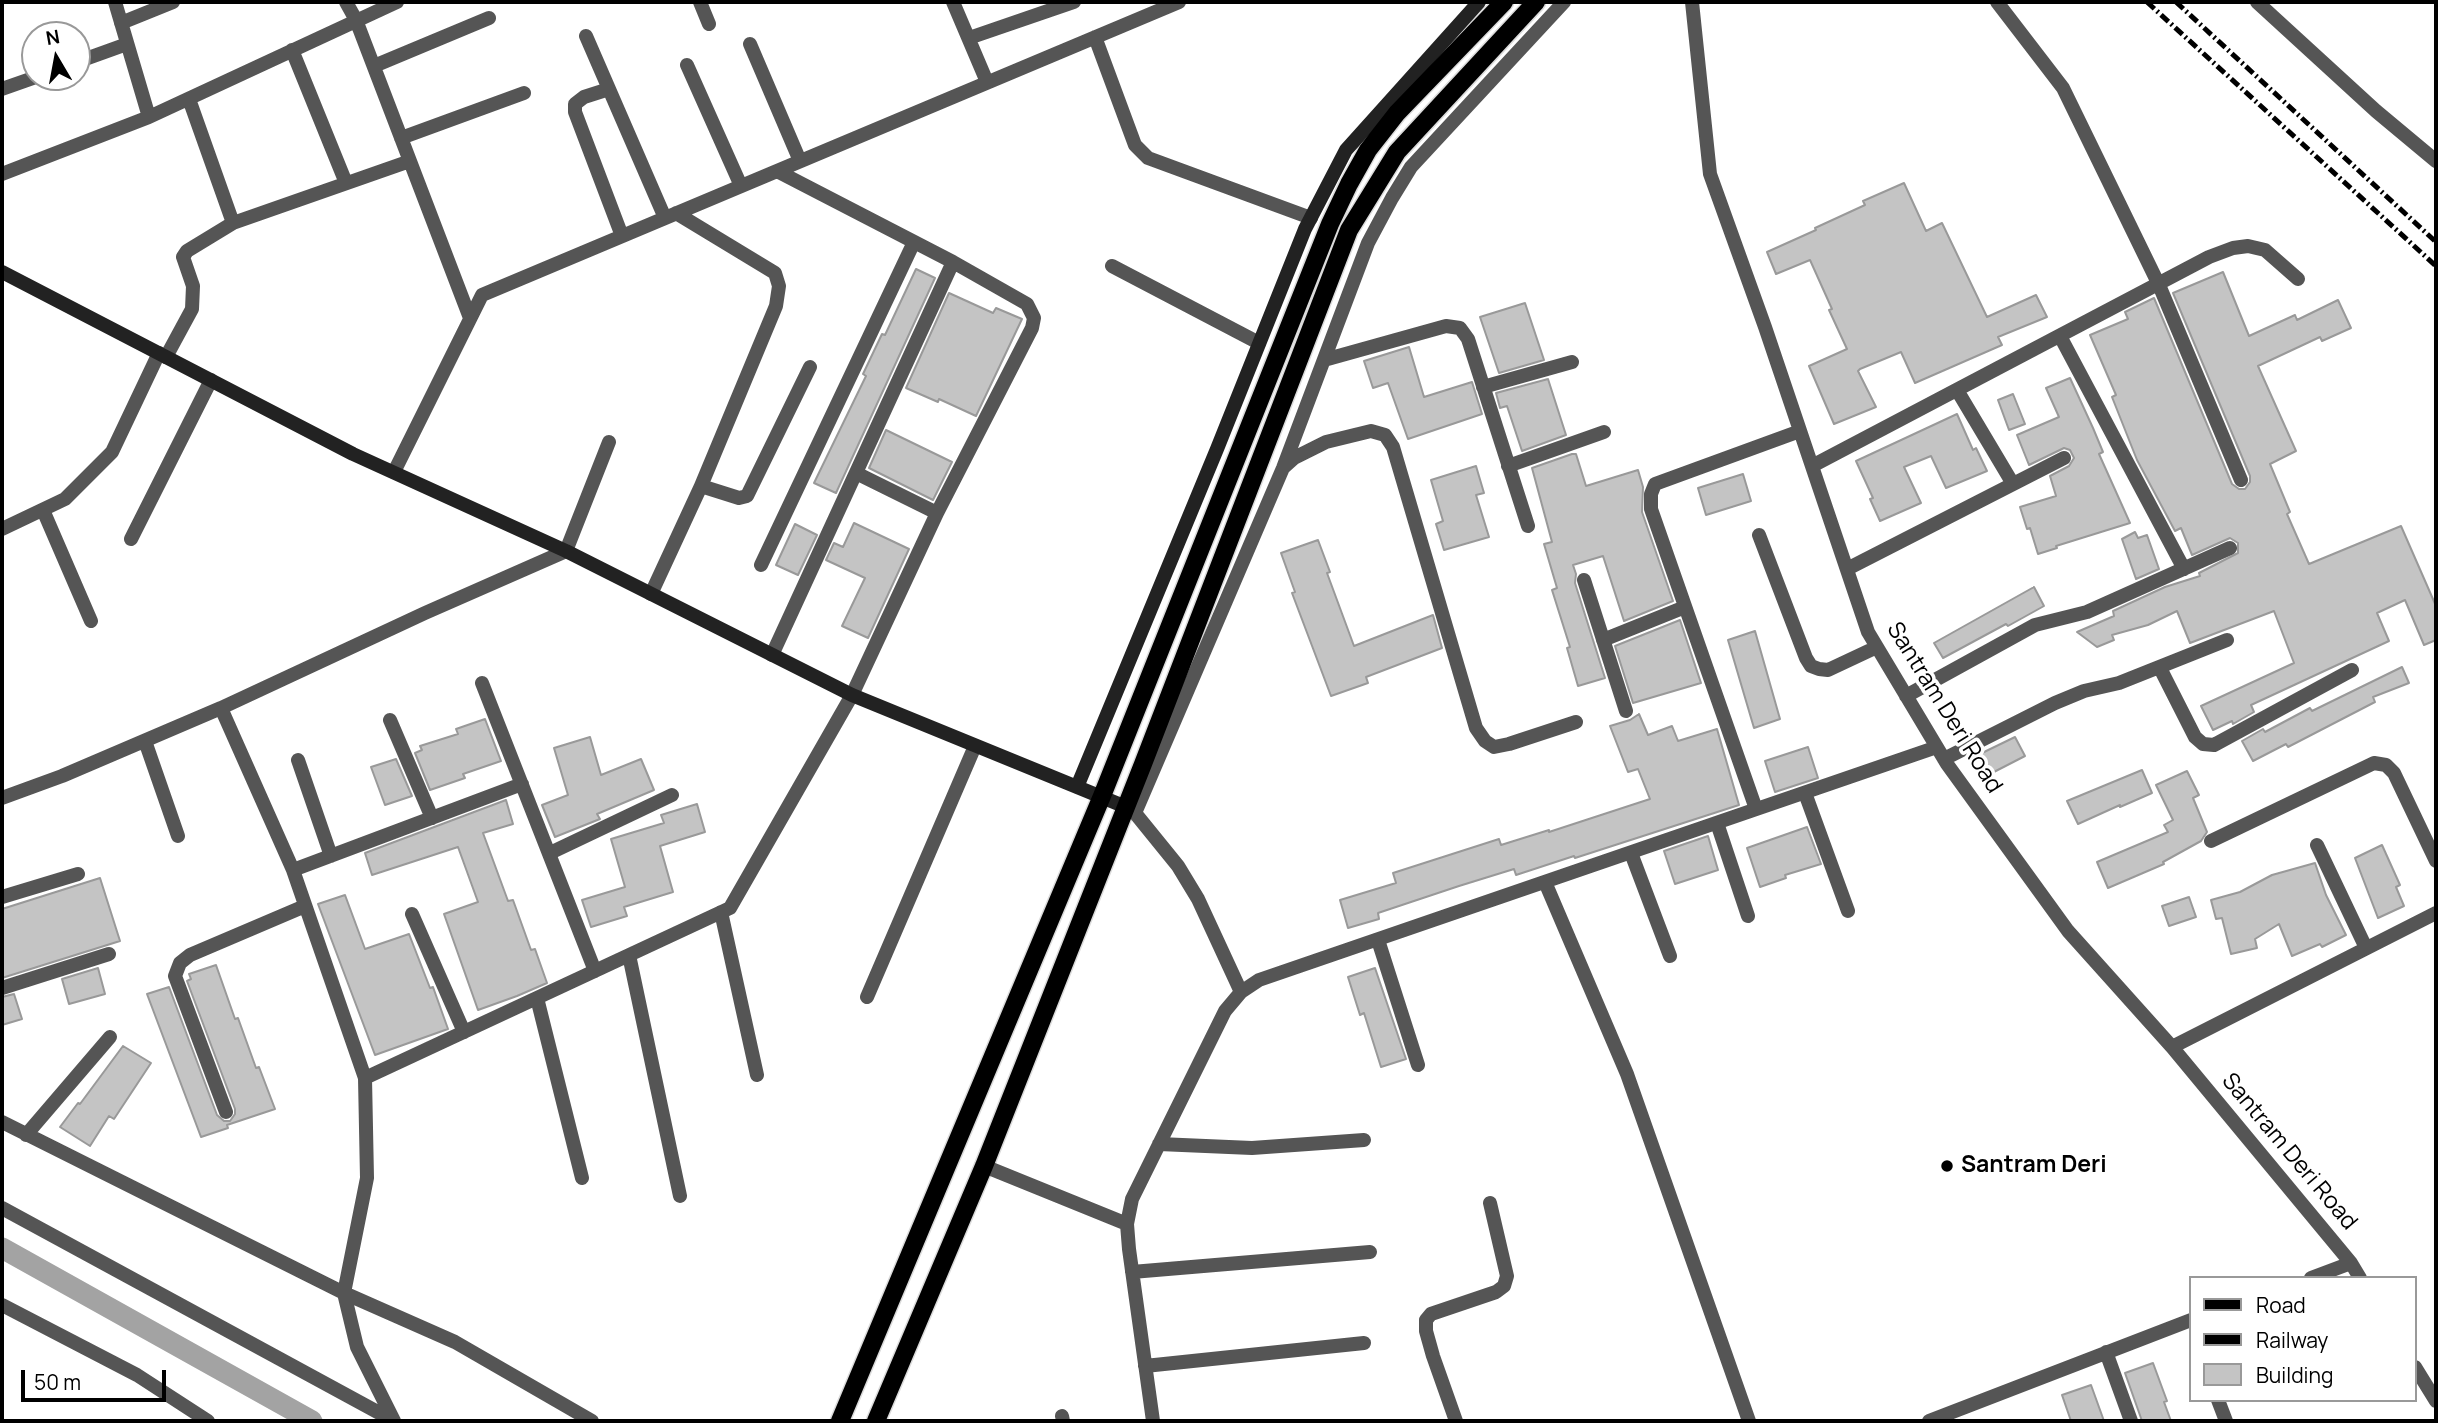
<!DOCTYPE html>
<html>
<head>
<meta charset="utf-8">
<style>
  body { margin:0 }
  #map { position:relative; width:2438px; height:1423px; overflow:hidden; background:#fff; font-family:Manrope,sans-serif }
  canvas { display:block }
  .frame { position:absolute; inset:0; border:4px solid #000; pointer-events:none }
  .legend { position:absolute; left:2189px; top:1276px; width:228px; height:126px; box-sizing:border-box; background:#fff; border:2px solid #999; margin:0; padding:9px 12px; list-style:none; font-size:21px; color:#000 }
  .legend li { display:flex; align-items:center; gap:14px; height:35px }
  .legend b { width:35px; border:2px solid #999 }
  .north { position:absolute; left:21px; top:21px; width:70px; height:70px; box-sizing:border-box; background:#fff; border:2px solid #999; border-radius:50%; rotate:350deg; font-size:19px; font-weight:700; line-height:28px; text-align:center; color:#000 }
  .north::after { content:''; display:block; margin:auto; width:24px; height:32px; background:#000; clip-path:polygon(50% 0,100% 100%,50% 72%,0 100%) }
  .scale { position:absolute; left:21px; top:1370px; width:145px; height:32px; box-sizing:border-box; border:4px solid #000; border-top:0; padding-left:9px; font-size:21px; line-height:24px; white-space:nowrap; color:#000; -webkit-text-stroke:5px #fff; paint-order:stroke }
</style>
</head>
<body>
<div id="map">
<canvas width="2438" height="1423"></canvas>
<div class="frame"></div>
<ul class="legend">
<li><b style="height:9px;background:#000"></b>Road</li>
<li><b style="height:9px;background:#000"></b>Railway</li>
<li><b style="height:19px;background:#c4c4c4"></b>Building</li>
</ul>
<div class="north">N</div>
<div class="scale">50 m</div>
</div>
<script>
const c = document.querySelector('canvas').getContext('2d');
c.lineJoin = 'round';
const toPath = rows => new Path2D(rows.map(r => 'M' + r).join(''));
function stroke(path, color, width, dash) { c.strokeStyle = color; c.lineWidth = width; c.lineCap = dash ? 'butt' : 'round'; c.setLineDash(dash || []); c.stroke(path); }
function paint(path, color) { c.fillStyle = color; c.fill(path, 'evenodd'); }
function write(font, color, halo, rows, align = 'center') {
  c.font = font + ' Manrope,sans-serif'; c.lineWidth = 7; c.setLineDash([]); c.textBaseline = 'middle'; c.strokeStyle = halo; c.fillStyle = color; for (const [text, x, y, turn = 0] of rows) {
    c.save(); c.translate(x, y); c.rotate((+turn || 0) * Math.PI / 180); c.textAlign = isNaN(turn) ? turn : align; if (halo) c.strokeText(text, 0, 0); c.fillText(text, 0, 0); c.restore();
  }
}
stroke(toPath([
  [2,1248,312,1421]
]), '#a3a3a3', 21);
const building = toPath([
  [1904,183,1926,231,1942,223,1987,317,2036,295,2047,317,1998,337,2002,345,1915,383,1901,352,1860,369,1858,371,1876,407,1834,424,1809,366,1847,349,1829,310,1832,309,1810,260,1776,274,1767,252,1816,230,1815,228,1865,205,1863,201,1904,183],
  [916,269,935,278,836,493,814,483,866,376,863,374,882,334,885,335,916,269],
  [2223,272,2249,336,2295,315,2297,320,2338,300,2351,328,2322,341,2320,337,2258,366,2296,451,2270,464,2290,512,2287,514,2309,564,2401,526,2436,606,2436,640,2424,645,2405,600,2377,613,2389,641,2251,705,2254,712,2233,724,2232,721,2213,730,2201,706,2294,663,2274,611,2190,643,2177,611,2148,625,2112,635,2114,640,2097,647,2077,632,2114,616,2113,611,2165,587,2200,576,2199,573,2238,553,2238,543,2230,538,2192,555,2181,528,2175,531,2137,460,2112,397,2116,395,2090,335,2128,319,2125,312,2154,298,2232,484,2239,489,2245,489,2250,482,2250,476,2173,293,2223,272],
  [949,293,993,313,996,308,1022,319,976,416,939,399,938,402,906,388,949,293],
  [1525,303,1544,360,1499,373,1480,317,1525,303],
  [1409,347,1424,397,1472,382,1482,414,1408,439,1388,383,1373,388,1364,361,1409,347],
  [2070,378,2093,428,2103,452,2099,454,2130,523,2056,546,2057,548,2038,554,2030,528,2027,529,2020,507,2056,496,2050,476,2069,466,2074,458,2070,450,2064,448,2029,465,2017,435,2059,417,2046,388,2070,378],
  [1548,379,1566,435,1522,451,1507,406,1500,408,1496,393,1548,379],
  [2013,394,2025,424,2009,430,1998,400,2013,394],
  [1957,414,1973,450,1976,448,1987,471,1946,488,1931,456,1904,467,1921,503,1880,521,1870,499,1873,498,1856,461,1957,414],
  [886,430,952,462,933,500,869,468,886,430],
  [1572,454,1576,454,1586,486,1638,470,1643,487,1642,512,1673,601,1624,621,1603,556,1573,565,1576,574,1575,583,1605,678,1578,686,1567,648,1570,647,1552,590,1557,588,1544,544,1552,542,1532,468,1572,454],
  [1476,466,1484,493,1476,495,1489,537,1444,550,1436,524,1443,521,1431,480,1476,466],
  [1743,474,1751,501,1706,515,1698,488,1743,474],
  [854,523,909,549,868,638,842,626,865,578,826,560,834,543,843,547,854,523],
  [795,524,817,535,798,575,776,565,795,524],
  [2135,532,2138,538,2147,535,2159,569,2136,579,2122,539,2135,532],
  [1318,540,1330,572,1327,573,1354,646,1433,615,1442,648,1366,677,1368,683,1331,696,1292,593,1295,592,1281,553,1318,540],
  [2034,587,2044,606,2008,626,2006,624,1943,658,1934,643,2034,587],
  [1680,620,1701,683,1633,703,1615,646,1680,620],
  [1755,631,1780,719,1754,728,1728,640,1755,631],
  [2402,667,2409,683,2373,697,2375,702,2288,747,2286,744,2253,761,2242,741,2263,729,2265,732,2310,708,2312,711,2402,667],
  [1639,714,1648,735,1672,726,1678,741,1717,729,1739,805,1575,858,1574,856,1516,875,1514,869,1459,886,1378,913,1379,919,1348,928,1340,900,1396,883,1393,873,1499,839,1501,845,1549,830,1549,832,1650,799,1638,769,1628,772,1610,726,1630,720,1639,714],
  [485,719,501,761,463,774,465,778,430,790,415,753,422,750,420,746,458,734,456,729,485,719],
  [590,737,601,775,641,759,654,790,597,814,600,819,555,837,542,805,568,795,554,748,590,737],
  [2015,737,2025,756,1990,774,1980,754,2015,737],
  [1808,747,1818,778,1775,792,1765,761,1808,747],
  [396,759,412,796,385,805,371,767,396,759],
  [2142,770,2152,793,2120,807,2120,805,2078,824,2067,801,2142,770],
  [2187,771,2199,795,2193,798,2207,832,2201,841,2163,862,2164,864,2108,888,2097,862,2168,832,2164,825,2173,820,2156,785,2187,771],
  [506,800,513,824,483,833,508,901,513,900,531,950,535,949,547,983,517,996,478,1010,444,914,478,902,458,847,372,875,365,853,506,800],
  [697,804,705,832,660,846,673,892,624,907,627,916,591,927,582,900,625,887,611,839,664,823,661,815,697,804],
  [1807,827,1821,864,1785,875,1786,878,1760,887,1747,848,1807,827],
  [1708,836,1718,870,1675,884,1664,851,1708,836],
  [2382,845,2400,885,2396,887,2404,906,2378,918,2355,858,2382,845],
  [2315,863,2326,895,2346,935,2322,947,2320,944,2292,956,2279,924,2255,939,2257,948,2231,954,2222,918,2216,919,2211,900,2240,892,2272,875,2315,863],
  [100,878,120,941,2,978,2,909,100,878],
  [345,895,365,949,409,934,430,988,433,987,448,1029,375,1055,318,904,345,895],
  [2189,897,2196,917,2169,926,2162,906,2189,897],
  [216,965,235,1019,238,1018,256,1068,259,1067,275,1109,227,1125,228,1128,201,1137,147,994,169,987,217,1115,224,1121,230,1121,235,1114,235,1109,187,981,191,979,189,974,216,965],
  [98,968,105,994,69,1004,62,979,98,968],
  [1375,968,1406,1059,1381,1067,1364,1013,1360,1015,1348,977,1375,968],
  [14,994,22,1019,2,1025,2,997,14,994],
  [123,1046,151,1063,114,1119,109,1116,90,1146,60,1127,78,1103,80,1104,123,1046],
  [2153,1363,2167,1401,2164,1402,2171,1421,2142,1421,2125,1373,2153,1363],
  [2091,1385,2104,1421,2071,1421,2062,1395,2091,1385]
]);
paint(building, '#c4c4c4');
stroke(building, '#999', 2);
const primary = toPath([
  [840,1421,1102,796,1330,224,1349,184,1368,150,1397,113,1504,2],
  [876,1421,984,1166,1143,764,1349,230,1397,152,1536,2]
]);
stroke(primary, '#dbdbdb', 21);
stroke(toPath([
  [346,2,356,20,470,318],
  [700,2,709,24],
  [953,2,987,82],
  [1692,2,1710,174,1765,327,1868,632,1947,764,2068,931,2172,1047,2351,1263,2360,1278],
  [1997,2,2063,88,2159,285,2241,480],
  [2257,2,2376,111,2436,161],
  [121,23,173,2],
  [586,36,665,218],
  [1095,37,1135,145,1148,158,1311,218],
  [969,38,1074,2],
  [750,44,800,161],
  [292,50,346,183],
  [77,62,127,44],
  [687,65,741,186],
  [374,66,489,18],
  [2,89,36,77],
  [609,89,584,97,575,104,575,112,622,236],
  [189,99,233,223],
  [149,117,397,2],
  [401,138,524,93],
  [2,174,149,117,115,2],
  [1112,266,1259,343],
  [2060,336,2184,569],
  [166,357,192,309,193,286,183,257,187,251,233,223,410,161],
  [1324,360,1446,326,1460,328,1468,339,1528,526],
  [1483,387,1572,362],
  [1957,390,2013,484],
  [1508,466,1604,432],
  [1812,466,2209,257,2233,248,2248,246,2265,250,2298,279],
  [1284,467,1294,458,1326,442,1371,431,1385,435,1393,447,1476,728,1485,741,1494,747,1509,744,1576,722],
  [394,472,482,295,1179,2],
  [856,473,937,513],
  [701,486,739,498,747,496,810,367],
  [43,510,91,621],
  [2,529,65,499,112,452,159,353],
  [1759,535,1806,658,1811,666,1819,669,1828,670,1877,647],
  [131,539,211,380],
  [761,565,914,242],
  [1847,569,2064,458],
  [1584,580,1626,711],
  [651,594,701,486,776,306,779,286,775,273,676,213],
  [1603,640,1685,607],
  [772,655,953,262],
  [2160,668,2195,737,2203,744,2214,745,2352,670],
  [482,683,595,971],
  [1906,696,2035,625,2087,612,2230,548],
  [390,720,432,818],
  [145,741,178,836],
  [1944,759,2055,703,2084,691,2119,683,2227,640],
  [298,760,331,856],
  [522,784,293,870,221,708,425,613,566,551,609,442],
  [1805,793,1848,911],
  [2,798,62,776,221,708],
  [1126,807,1135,813,1283,468,1368,243,1392,198,1411,167,1564,2],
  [1756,809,1651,509,1651,494,1655,484,1800,431],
  [1135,813,1178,866,1198,899,1241,992],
  [1717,823,1748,916],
  [2211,841,2374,763,2386,765,2394,773,2436,861],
  [2317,845,2366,948],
  [550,853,672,795],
  [1631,853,1670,956],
  [293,870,365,1078,367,1178,344,1293,357,1347,394,1421],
  [1545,882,1627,1074,1749,1421],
  [2,897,78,874],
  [721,912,757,1075],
  [412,914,464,1032],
  [1378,940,1418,1065],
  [629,955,680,1196],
  [2,988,109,954],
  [867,997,975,746],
  [537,998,582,1178],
  [2172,1047,2436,913],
  [365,1078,730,908,852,695,937,513,1032,328,1034,318,1027,304,953,262,777,171],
  [226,1112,175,976,180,963,190,955,305,906],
  [2,1122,344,1293,455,1342,592,1421],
  [26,1135,110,1037],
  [1159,1144,1252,1148,1364,1140],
  [984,1166,1127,1224],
  [2,1208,394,1421],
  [1132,1272,1370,1252],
  [2311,1278,2351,1263],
  [2,1305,137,1375,208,1421],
  [2106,1352,2131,1421],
  [1145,1366,1364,1343],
  [2415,1367,2436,1401],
  [2218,1400,2226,1421],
  [1062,1416,1063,1421],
  [1153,1421,1129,1249,1127,1224,1132,1199,1225,1011,1241,992,1259,980,1937,747],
  [1456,1421,1433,1356,1426,1331,1426,1320,1431,1314,1496,1292,1504,1286,1507,1276,1490,1203],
  [1929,1421,2191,1320]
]), '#555', 14);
stroke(toPath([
  [2,272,353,454,566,551,852,695,1126,807],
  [1077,787,1217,449,1305,229,1346,150,1479,2]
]), '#222', 14);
stroke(primary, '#000', 18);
stroke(toPath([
  [2147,2,2436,266],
  [2176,2,2436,242]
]), '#000', 5, [10, 3.5, 2, 3.5]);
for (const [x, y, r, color] of [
  [1947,1166,7,"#000"]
]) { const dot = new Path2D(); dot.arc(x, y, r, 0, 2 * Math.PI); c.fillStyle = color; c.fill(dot); stroke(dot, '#fff', 2.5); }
write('23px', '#000', '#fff', [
  ["Santram Deri Road",1944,708,58],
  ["Santram Deri Road",2289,1152,50]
]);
write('bold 23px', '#000', '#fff', [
  ["Santram Deri",1961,1166]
], 'left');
</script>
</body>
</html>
